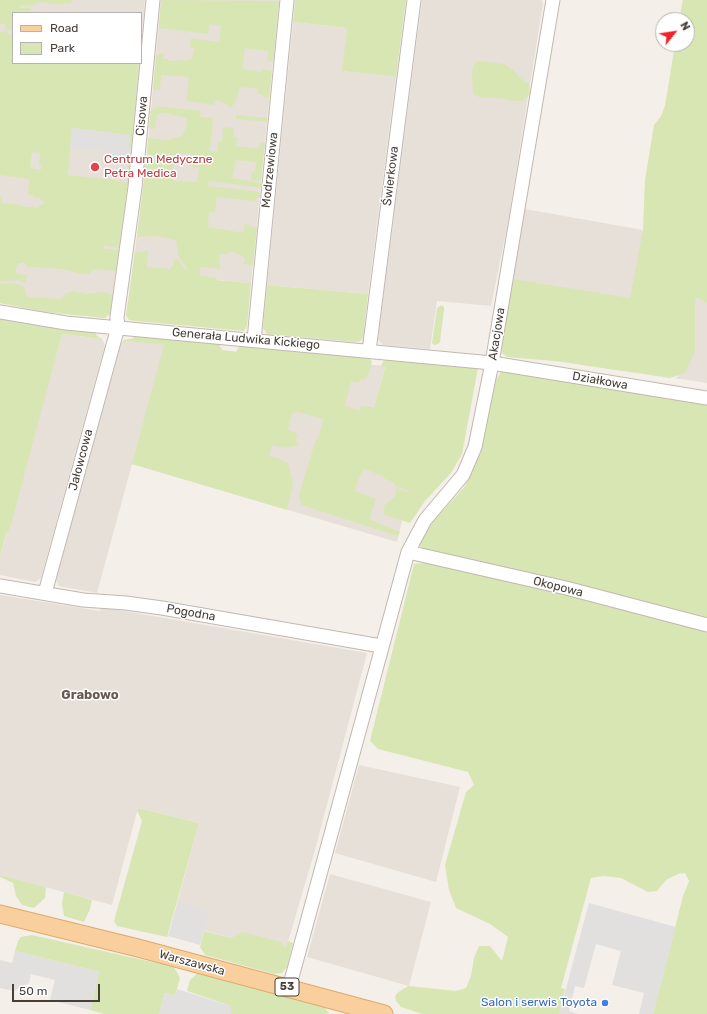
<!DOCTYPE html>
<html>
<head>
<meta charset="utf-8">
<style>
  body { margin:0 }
  #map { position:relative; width:707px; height:1014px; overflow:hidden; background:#f4efe9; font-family:Rubik,sans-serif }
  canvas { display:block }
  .legend { position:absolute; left:12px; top:12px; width:130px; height:52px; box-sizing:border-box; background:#fff; border:1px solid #b5b2af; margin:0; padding:5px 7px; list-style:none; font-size:12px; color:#473f38 }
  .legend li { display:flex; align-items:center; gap:8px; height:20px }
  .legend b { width:20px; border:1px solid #b5b2af }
  .north { position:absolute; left:655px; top:12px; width:40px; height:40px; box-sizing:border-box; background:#fff; border:1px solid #b5b2af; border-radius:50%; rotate:60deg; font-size:11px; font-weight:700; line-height:16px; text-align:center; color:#473f38 }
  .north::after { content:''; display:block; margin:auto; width:14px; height:18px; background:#f02427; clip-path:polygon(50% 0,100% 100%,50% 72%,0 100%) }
  .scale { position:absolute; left:12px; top:984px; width:88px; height:18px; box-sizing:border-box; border:2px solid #473f38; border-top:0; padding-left:5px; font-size:12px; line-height:14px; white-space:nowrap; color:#473f38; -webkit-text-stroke:3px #fff; paint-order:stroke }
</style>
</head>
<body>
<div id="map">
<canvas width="707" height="1014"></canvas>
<ul class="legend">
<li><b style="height:5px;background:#f9d09d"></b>Road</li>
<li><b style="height:11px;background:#d8e6b4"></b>Park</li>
</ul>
<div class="north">N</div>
<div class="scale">50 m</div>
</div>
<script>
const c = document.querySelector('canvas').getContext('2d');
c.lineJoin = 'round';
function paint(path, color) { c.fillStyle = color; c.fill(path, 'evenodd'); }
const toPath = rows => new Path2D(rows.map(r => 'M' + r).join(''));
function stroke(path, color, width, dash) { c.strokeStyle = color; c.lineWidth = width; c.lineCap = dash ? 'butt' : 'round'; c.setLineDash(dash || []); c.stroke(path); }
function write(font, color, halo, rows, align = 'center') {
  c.font = font + ' Rubik,sans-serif'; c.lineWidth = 3; c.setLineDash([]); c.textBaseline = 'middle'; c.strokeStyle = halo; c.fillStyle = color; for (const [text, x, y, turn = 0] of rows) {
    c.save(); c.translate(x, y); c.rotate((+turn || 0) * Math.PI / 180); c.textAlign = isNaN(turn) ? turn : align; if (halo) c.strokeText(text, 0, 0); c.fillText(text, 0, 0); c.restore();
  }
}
paint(toPath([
  [0,0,145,0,141,44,141,13,13,13,13,63,139,63,128,183,110,314,105,318,46,312,0,303],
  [161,0,279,0,251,283,132,272,144,185],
  [422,0,541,0,543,3,508,222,491,306,437,301,430,349,383,345,378,339],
  [293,22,347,28,343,71,396,77,368,294,267,285],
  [525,209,643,230,631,372,556,361,507,357,502,353,502,346,499,346],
  [695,296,707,303,707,383,674,378,678,377],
  [62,334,102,339,105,345,41,578,35,582,0,575,0,557],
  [127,341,385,366,363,451,415,468,397,542,132,464,97,593,59,586,56,580,120,346],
  [0,595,100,611,101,607,367,653,315,850,285,952,172,922,199,823,138,808,112,905,0,875],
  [359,765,460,787,436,882,335,853],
  [330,874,431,902,409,986,307,957]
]), '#e7e0d8');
paint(toPath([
  [0,0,72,0,71,4,63,3,63,5,40,2,32,6,21,5,20,8,31,8,30,13,13,13,13,30,5,30,5,24,0,24],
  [161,0,279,1,273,62,267,61,268,51,245,48,242,69,262,72,262,69,272,71,269,99,258,93,259,89,240,87,237,99,231,108,221,101,215,100,214,105,186,101,189,77,161,75,160,90,153,89,156,56,164,52,163,59,168,59,168,61,189,60,192,58,194,48,190,47,191,38,219,42,221,26,209,24,208,34,159,28],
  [295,0,406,0,396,77,342,71,347,28,293,22],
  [683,0,707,0,707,303,695,297,695,351,685,373,670,378,556,361,507,357,502,353,502,346,499,346,513,279,630,298,643,230,645,180,654,125,661,116,665,106,675,44,687,44,687,20,679,20],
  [8,31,7,34,11,35,13,31,13,63,139,63,131,148,129,146,130,135,72,128,68,175,122,181,122,182,127,183,128,161,130,161,128,183,119,248,104,245,103,249,119,250,116,271,95,269,89,274,81,274,64,269,36,267,28,268,25,263,19,263,15,270,17,274,27,275,26,283,16,280,0,282,0,196,2,196,1,203,22,205,22,206,39,208,39,205,43,205,44,201,40,200,40,198,34,197,34,195,28,195,29,179,0,175,0,32],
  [32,152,40,153,39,165,42,165,41,170,30,168],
  [480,61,504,64,513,70,521,79,529,84,530,94,523,101,514,101,498,98,481,98,473,94,472,71,475,62],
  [156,106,201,111,200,117,213,118,210,151,217,152,218,142,222,142,223,127,234,128,233,137,237,137,236,146,259,149,260,142,265,143,261,181,251,180,252,171,255,172,256,162,236,160,232,178,261,183,261,188,209,181,208,186,260,192,260,198,256,198,255,201,217,197,215,213,209,212,208,227,238,232,243,232,245,223,251,227,257,227,253,265,244,264,245,258,235,252,231,252,228,254,219,254,220,269,200,267,200,276,216,278,216,280,251,283,247,326,244,331,136,321,129,320,126,315,135,252,148,251,147,267,170,269,174,265,174,260,177,259,186,270,188,269,179,258,176,240,155,236,137,237,145,170,173,174,173,181,197,182,199,168,192,167,192,155,177,153,176,155,147,155,148,138,171,140,172,138,182,136,186,130,187,118,165,113,157,114,155,129,149,128,151,109,155,109],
  [236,115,267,118,267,122,236,119],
  [146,158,175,159,173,171,145,168],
  [14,283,24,287,26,294,28,297,42,298,62,299,66,293,73,291,87,294,103,292,113,295,110,314,105,318,46,312,0,303,0,284],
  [267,285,368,294,363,338,360,341,355,342,267,334,263,328],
  [441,305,444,307,444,310,440,342,438,344,434,345,432,343,437,308],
  [0,317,96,331,96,335,102,339,62,334,10,528,6,534,0,557],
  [134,335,218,342,222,350,236,352,240,345,369,357,372,362,368,376,365,379,360,379,359,383,351,381,345,406,359,410,360,407,367,406,374,408,385,367,381,366,384,360,478,368,462,454,451,473,425,501,410,523,384,515,383,512,385,504,395,497,396,488,409,493,409,491,396,486,393,482,383,478,383,476,364,469,361,476,359,476,355,491,376,499,370,518,371,520,400,532,398,536,301,505,299,495,315,442,319,436,323,419,298,412,292,413,288,430,296,433,297,435,296,440,299,445,284,448,272,445,269,456,283,460,288,463,293,483,287,510,132,464,164,345,127,341,120,346,124,340,134,338],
  [502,370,583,383,707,405,707,1014,653,1014,683,896,689,881,685,873,678,874,666,880,657,891,648,892,621,878,603,876,591,878,561,988,565,989,559,1014,422,1014,401,1007,396,1001,395,997,397,993,408,986,456,991,466,988,471,976,474,958,479,946,490,946,502,961,508,937,490,924,456,908,449,890,445,865,466,792,474,785,468,772,378,749,370,741,414,564,426,563,424,549,418,543,427,528,466,485,466,480,493,380,496,380],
  [138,808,199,823,167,937,117,926,114,921,142,821,137,811],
  [0,875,46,887,45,898,34,908,22,905,16,896,13,883,0,877],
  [64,892,92,900,90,909,84,922,64,916,62,903],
  [204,931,232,938,242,932,281,942,285,948,288,941,293,943,287,967,282,973,274,974,205,955,200,947],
  [32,935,174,967,180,978,175,996,165,993,159,1014,104,1014,90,1010,99,972,15,951,18,941,21,937],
  [198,973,311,1003,325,1007,329,1014,231,1014,231,1006,187,991,190,980]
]), '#d8e6b4');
paint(toPath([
  [72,128,130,135,127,173,117,173,118,162,107,161,107,151,70,147],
  [178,901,209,912,200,945,168,936],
  [589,903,676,927,653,1014,639,1014,644,993,612,985,621,951,596,944,584,988,575,986,569,1011,578,1014,559,1014],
  [15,951,99,972,90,1010,50,1000,55,980,31,974,29,983,14,991,0,988,0,960,12,963],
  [177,989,231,1006,231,1014,159,1014,165,993,175,996]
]), '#e2e0de');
const minor = toPath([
  [0,312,66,323,492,363,707,398],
  [254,340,287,0],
  [369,351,414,0],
  [408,552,566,588,707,625],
  [0,586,83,600,126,603,162,608,381,646],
  [45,593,118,327,117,317,135,187,153,0],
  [289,988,408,552,425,520,463,475,475,447,492,363,553,0]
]);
const major = toPath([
  [0,914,138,948,384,1014]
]);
stroke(minor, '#c2b8af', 15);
stroke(major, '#dea96c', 19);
stroke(minor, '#fff', 13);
stroke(major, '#f9d09d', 17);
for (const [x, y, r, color] of [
  [95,167,5,"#e0444e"],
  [605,1003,4,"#3f7fe0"]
]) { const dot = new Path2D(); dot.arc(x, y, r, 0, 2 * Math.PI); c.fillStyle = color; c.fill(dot); stroke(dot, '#fff', 1.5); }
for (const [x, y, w] of [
  [287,987,24]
]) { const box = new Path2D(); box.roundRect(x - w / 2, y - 9, w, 18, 3); c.fillStyle = '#fff'; c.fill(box); stroke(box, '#473f38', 1); }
write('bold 11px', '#473f38', null, [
  ["53",287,987]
]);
write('12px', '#473f38', '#fff', [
  ["Cisowa",142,116,-85],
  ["Modrzewiowa",270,170,-84],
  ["Świerkowa",391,176,-83],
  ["Akacjowa",497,334,-81],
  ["Generała Ludwika Kickiego",246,339,5],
  ["Działkowa",600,381,10],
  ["Jałowcowa",81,460,-75],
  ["Okopowa",558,587,14],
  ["Pogodna",191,613,10],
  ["Warszawska",192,963,15]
]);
write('12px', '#be3a42', '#fff', [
  ["Centrum Medyczne",104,160],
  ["Petra Medica",104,174]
], 'left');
write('12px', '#366cbe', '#fff', [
  ["Salon i serwis Toyota",597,1003]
], 'right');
write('bold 13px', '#6a5b4f', '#fff', [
  ["Grabowo",90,695]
]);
</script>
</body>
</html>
